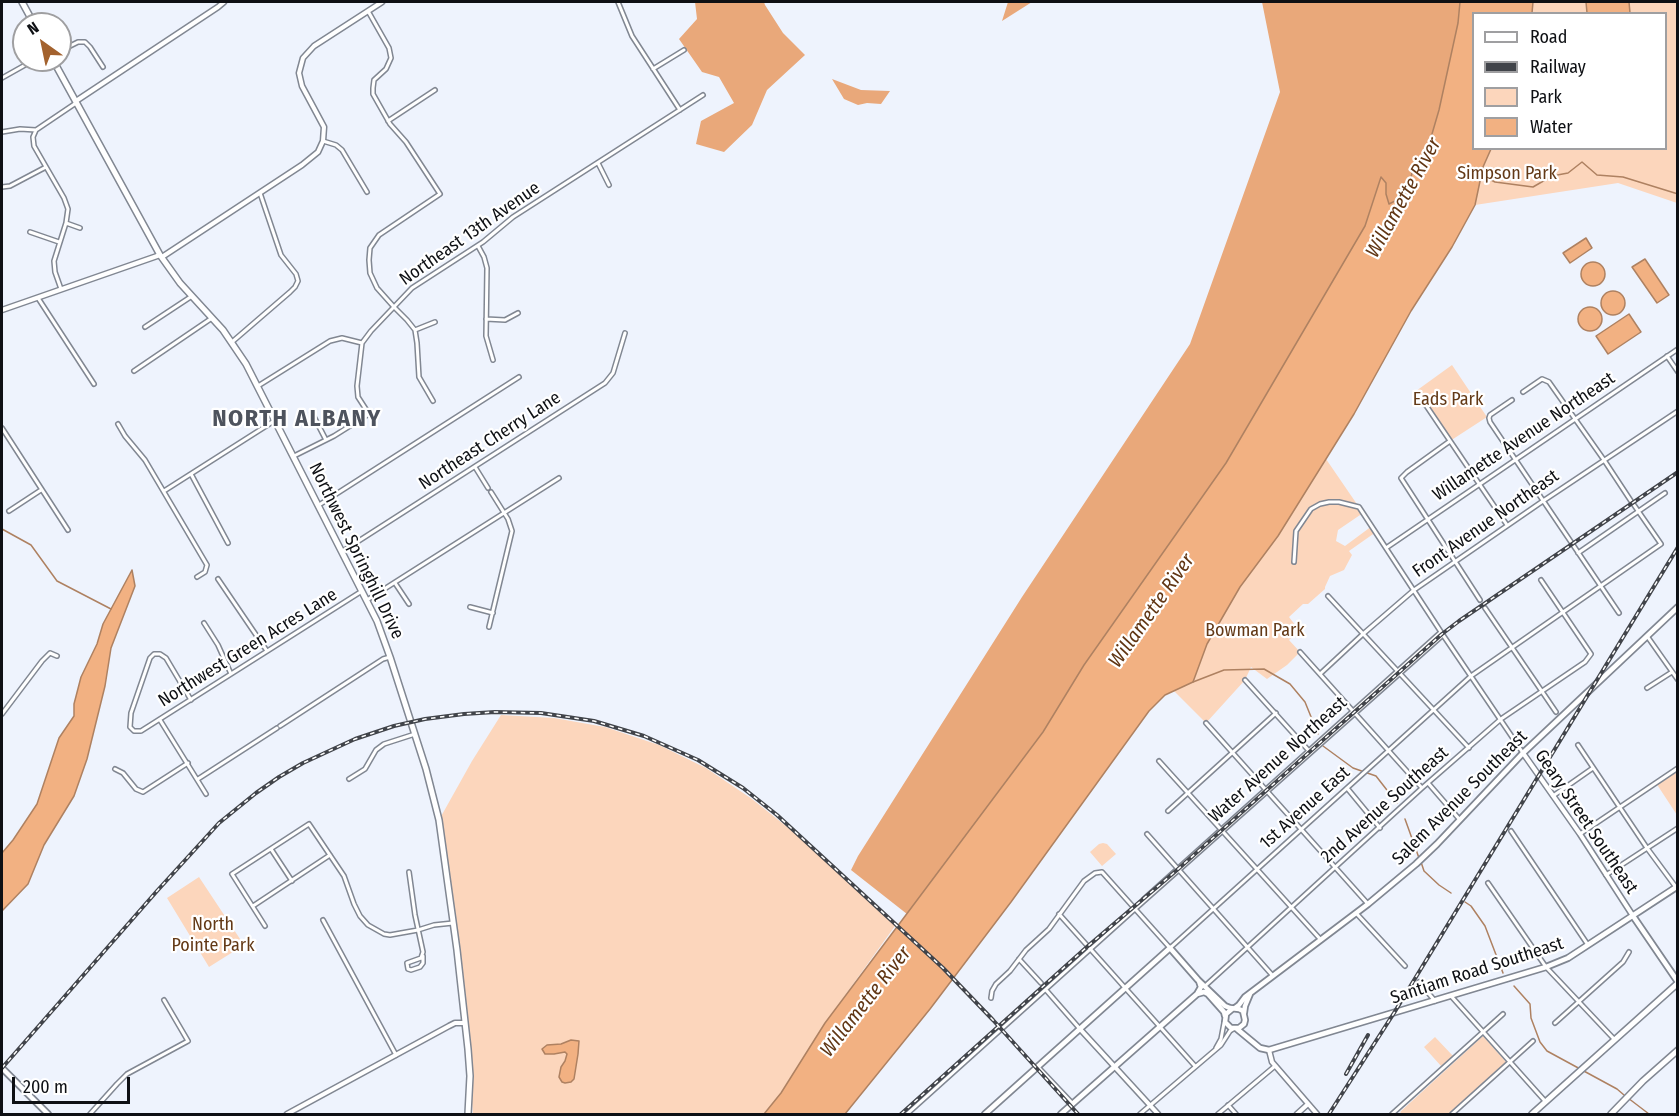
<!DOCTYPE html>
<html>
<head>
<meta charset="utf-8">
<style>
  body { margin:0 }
  #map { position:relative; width:1679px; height:1116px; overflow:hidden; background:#eef3fd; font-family:"Fira Sans Condensed",sans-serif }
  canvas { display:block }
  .frame { position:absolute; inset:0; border:3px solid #0e1014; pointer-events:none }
  .legend { position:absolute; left:1472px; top:12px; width:195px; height:138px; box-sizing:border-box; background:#fff; border:2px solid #9f9fa1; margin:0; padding:8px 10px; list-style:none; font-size:18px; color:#0e1014 }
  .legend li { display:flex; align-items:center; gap:12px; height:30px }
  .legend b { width:30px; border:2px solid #9f9fa1 }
  .north { position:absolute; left:12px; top:12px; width:60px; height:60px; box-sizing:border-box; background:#fff; border:2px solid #9f9fa1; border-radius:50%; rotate:327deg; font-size:16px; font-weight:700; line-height:24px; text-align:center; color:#0e1014 }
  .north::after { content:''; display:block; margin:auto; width:21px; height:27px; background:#a3622e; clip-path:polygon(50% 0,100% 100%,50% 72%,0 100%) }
  .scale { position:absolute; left:12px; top:1077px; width:118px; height:27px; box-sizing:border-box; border:3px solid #0e1014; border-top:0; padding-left:8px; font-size:18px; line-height:21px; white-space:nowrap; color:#0e1014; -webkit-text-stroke:4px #fff; paint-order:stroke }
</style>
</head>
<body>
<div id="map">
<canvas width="1679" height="1116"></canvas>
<div class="frame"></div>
<ul class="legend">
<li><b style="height:8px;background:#fff"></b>Road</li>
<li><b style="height:8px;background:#41444a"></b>Railway</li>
<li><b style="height:16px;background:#fcd6bc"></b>Park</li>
<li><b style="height:16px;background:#f2b182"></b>Water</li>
</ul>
<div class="north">N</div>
<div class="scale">200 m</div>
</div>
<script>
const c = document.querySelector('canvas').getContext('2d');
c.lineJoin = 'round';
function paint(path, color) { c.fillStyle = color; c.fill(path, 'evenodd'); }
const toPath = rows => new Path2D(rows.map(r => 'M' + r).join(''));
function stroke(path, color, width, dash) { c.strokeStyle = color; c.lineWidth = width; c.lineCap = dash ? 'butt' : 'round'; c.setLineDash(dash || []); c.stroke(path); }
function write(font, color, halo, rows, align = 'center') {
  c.font = font + ' "Fira Sans Condensed",sans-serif'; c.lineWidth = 4.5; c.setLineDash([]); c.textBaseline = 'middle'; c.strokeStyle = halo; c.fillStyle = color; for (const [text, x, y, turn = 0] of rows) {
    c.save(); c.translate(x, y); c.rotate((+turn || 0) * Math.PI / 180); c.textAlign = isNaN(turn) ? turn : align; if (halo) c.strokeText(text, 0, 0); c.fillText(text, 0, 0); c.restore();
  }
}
paint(toPath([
  [1533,2,1677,2,1677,203,1618,183,1475,205,1483,167,1491,149,1666,148,1666,14,1532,13],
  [1452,365,1487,417,1450,441,1416,391],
  [1326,459,1363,513,1338,530,1336,541,1345,546,1372,526,1376,532,1349,551,1352,555,1344,570,1330,576,1325,587,1325,589,1308,604,1303,604,1289,617,1299,630,1289,640,1300,652,1287,665,1267,679,1251,667,1245,680,1206,723,1174,691,1193,682,1207,644,1240,587,1278,536],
  [501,715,554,718,605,727,659,745,706,768,752,799,796,834,895,926,825,1023,781,1093,764,1114,473,1114,467,1043,439,820,472,761],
  [1677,768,1677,815,1656,783],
  [1103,843,1107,844,1116,854,1102,866,1090,852,1099,844],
  [199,877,244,945,209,967,167,898],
  [1483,1036,1506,1062,1448,1114,1402,1114,1400,1112],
  [1435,1037,1453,1056,1441,1066,1424,1047]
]), '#fcd6bc');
paint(toPath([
  [695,2,764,2,765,5,783,33,805,55,767,90,752,125,724,152,696,144,701,121,734,103,719,77,702,72,679,39,697,19],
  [1008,2,1032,2,1002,21],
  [1262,2,1460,2,1458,23,1439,110,1427,151,1412,173,1409,190,1399,199,1389,204,1386,194,1386,183,1381,177,1365,226,1226,463,1084,665,1043,732,907,914,851,870,858,856,1022,597,1190,344,1280,92],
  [832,79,861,90,890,91,881,104,867,103,858,105,844,99]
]), '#e9a87a');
const water = toPath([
  [1460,2,1533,2,1532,13,1474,14,1474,148,1491,149,1483,167,1475,205,1452,247,1411,311,1354,414,1278,536,1240,587,1207,644,1193,682,1165,695,1149,711,1011,902,930,1009,845,1114,764,1114,781,1093,825,1023,1043,732,1084,665,1226,463,1365,226,1381,177,1386,183,1386,194,1389,204,1399,199,1408,190,1412,173,1427,151,1439,110,1458,23,1460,2],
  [1586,2,1629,2,1630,13,1587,13,1586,2],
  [1586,238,1592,248,1570,263,1563,253,1586,238],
  [1645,259,1669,295,1657,303,1632,267,1645,259],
  '1581 274a12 12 0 1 1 24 0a12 12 0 1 1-24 0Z',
  '1601 303a12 12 0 1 1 24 0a12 12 0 1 1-24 0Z',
  '1578 319a12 12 0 1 1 24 0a12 12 0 1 1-24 0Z',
  [1629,314,1641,332,1608,354,1596,336,1629,314],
  [132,570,135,586,111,648,105,686,87,759,74,796,44,845,28,884,2,911,2,853,13,840,37,804,59,738,74,716,74,704,81,677,97,644,103,624,132,570],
  [571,1040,579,1041,578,1054,574,1079,571,1082,565,1083,562,1082,559,1077,561,1067,565,1061,567,1054,565,1052,554,1054,545,1054,542,1049,547,1045,561,1044,571,1040]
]);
paint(water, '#f2b182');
stroke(water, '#ae8161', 1.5);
stroke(toPath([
  [1479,174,1495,182,1533,187,1552,176,1568,173,1582,162,1597,175,1623,177,1678,194],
  [2,529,31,545,57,581,111,609],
  [1193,682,1224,670,1264,669,1290,684,1305,702,1318,734],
  [1323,746,1353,768,1376,776,1397,803],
  [1405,819,1419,858],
  [1421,862,1424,871,1439,885,1451,893],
  [1465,902,1471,906,1485,926,1503,973],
  [1514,986,1530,1004,1531,1018,1540,1042,1547,1051,1617,1089,1624,1095],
  [1628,1098,1649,1114]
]), '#ae8161', 1.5);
const minor = toPath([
  [618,2,632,36,680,110],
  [368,11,389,48,391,58,386,69,374,80,373,88,373,94,390,124,406,142,440,194,379,235,370,248,369,260,370,273,377,288,394,307,407,320,415,330,417,343,419,377,433,401],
  [60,51,78,42,85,42,90,47,103,67],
  [653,69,684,50],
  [2,78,34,60],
  [388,121,435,90],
  [2,132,20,129,36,130],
  [323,141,336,145,342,150,367,192],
  [598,163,609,185],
  [2,187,10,186,46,167],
  [66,223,80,228],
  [30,232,59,242],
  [478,246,484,257,487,268,486,336,493,360],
  [61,289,55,272,54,261,66,223,68,209,64,198,34,146,33,137,36,130,76,103],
  [38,298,94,384],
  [486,319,505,320,518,313],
  [145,327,192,296],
  [415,330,435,322],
  [232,342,290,292,295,287,298,281,296,274,281,255,260,193],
  [1667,356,1678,372],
  [134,371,212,318],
  [258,386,330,341,342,338,362,343,371,331,412,288,483,242,513,217,703,95],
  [1523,392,1542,379,1549,382,1604,460,1631,501],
  [1419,395,1507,525],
  [1512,400,1490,415,1489,418,1490,422,1619,613],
  [312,413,326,440],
  [118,424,125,436,145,460,207,565,205,572,197,577],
  [2,428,68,530],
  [1450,441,1407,472,1401,478,1480,600],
  [294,456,334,436,369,414,358,397,357,386,362,343],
  [475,467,488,488],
  [191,474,228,543],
  [164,491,274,421],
  [319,505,519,377],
  [9,511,41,490],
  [1386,548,1678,349],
  [343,551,605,383,613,373,625,333],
  [1578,553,1665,493],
  [1294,562,1296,531,1311,509,1320,504,1329,502,1339,502,1359,507,1443,635,1523,753],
  [218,579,267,651],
  [395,583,409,604],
  [1328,596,1469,748],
  [367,600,559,478],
  [470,607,493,613],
  [1485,608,1556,712],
  [204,623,218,645,231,674],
  [489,627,512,531,508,519,491,492],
  [1647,636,1678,680],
  [1300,652,1422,788],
  [1320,674,1363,634,1414,590,1543,501,1678,411],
  [1245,680,1310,752],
  [1647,688,1672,672],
  [191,700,166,658,160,654,154,654,150,658,131,713,130,727,134,731,141,731,362,591],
  [2,714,42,661,50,653,57,656],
  [160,720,206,794],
  [1206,723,1368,904],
  [280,726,383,659,390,657],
  [1578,745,1647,848,1678,890],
  [1159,761,1321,940],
  [115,769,123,773,136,789,143,792,188,763],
  [198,779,277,728],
  [349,779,365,769,376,750,384,744,415,734],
  [1428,783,1460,820],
  [1347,788,1380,828],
  [1553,796,1593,768],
  [1168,811,1276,713],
  [1511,831,1588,945],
  [1147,834,1273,976],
  [1580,834,1678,768],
  [271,849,292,881],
  [409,872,415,915,423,952,421,958,407,963,408,969,411,970,420,967,423,963,423,956],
  [1606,875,1678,828],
  [1488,883,1546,967,1614,1039],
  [1144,899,1441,632],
  [253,906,330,855],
  [1356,913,1405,966],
  [1059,914,1195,1066],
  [323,920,396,1055],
  [265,926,232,874,309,824,344,876,354,904,360,916,368,925,384,934,390,935,418,930,434,925,453,923],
  [1019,959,1041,983],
  [1419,982,1435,1001],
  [1205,986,1422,788,1501,719,1585,662,1591,654,1541,580],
  [1046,990,1080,1029],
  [1451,996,1545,1101],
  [991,998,992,991,996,984,1010,971,1026,950,1049,929,1084,881,1095,873,1102,872,1170,948,1471,676,1661,544,1634,505],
  [1555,1023,1623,962,1629,952],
  [1216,1048,1221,1039,1224,1023],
  [1038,1067,1073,1104],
  [1228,1105,1236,1114],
  [90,1114,117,1084,127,1074,188,1041,164,1000],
  [907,1114,1135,909,1443,635],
  [1140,1114,1221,1045,1230,1031,1233,1029],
  [1218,1114,1275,1066],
  [1392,1114,1503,1014],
  [1452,1114,1533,1041]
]);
const tertiary = toPath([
  [76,101,218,7,224,2],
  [162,257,302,165,318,152,323,141,324,127,302,86,299,73,303,58,314,46,382,2],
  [2,310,160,255],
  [1523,753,1580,834,1633,916],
  [1080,1029,1158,1114],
  [1269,1050,1272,1062,1317,1114],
  [287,1114,449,1026,455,1023,465,1023],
  [1297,1114,1308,1104]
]);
const secondary = toPath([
  [1633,916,1678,982],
  [1197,994,1204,992,1208,994,1224,1012,1225,1016],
  [1235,1008,1239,1005,1245,997,1368,904,1416,864,1437,844,1523,753,1678,607],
  [1244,1013,1245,1006,1250,994],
  [1237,1029,1260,1048,1269,1050,1546,967,1568,958,1678,886],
  [2,1068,48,1114],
  [985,1114,1170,948,1198,980,1225,1006,1230,1008,1239,1009,1243,1011,1245,1020,1244,1024,1239,1028,1231,1028,1225,1022,1226,1014,1232,1009],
  [1061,1114,1197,994,1201,987,1199,981]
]);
const primary = toPath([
  [22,2,34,24],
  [53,60,160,255,180,283,223,330,246,364,377,621,390,657,426,769,439,820,457,950,468,1049,470,1076,468,1114]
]);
const trunk = toPath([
  [1532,1114,1678,983],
  [1611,1114,1643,1081,1678,1050]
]);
stroke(minor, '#818792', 6);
stroke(tertiary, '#818792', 7);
stroke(secondary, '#818792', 8);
stroke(primary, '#818792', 8);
stroke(trunk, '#818792', 8);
stroke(minor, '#fff', 3);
stroke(tertiary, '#fff', 4);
stroke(secondary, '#fff', 4.5);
stroke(primary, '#fff', 5);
stroke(trunk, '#fff', 5);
const rail = toPath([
  [2,1068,157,891,219,823,256,793,279,777,303,763,355,739,394,726,425,719,464,714,495,712,541,713,594,721,644,736,698,760,743,788,777,815,943,968,993,1020,1078,1114],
  [1346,1074,1368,1035],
  [901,1114,1088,946,1177,870,1442,634,1459,621,1678,472],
  [1329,1114,1394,1013,1678,547]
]);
stroke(rail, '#41444a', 4);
stroke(rail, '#fff', 1.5, [4.5]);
write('18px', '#633916', '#fff', [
  ["Simpson Park",1507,174],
  ["Eads Park",1448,400],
  ["Bowman Park",1255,631],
  ["North",213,925],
  ["Pointe Park",213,946]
]);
write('18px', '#0e1014', '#fff', [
  ["Northeast 13th Avenue",470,234,-35],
  ["Willamette Avenue Northeast",1524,437,-34],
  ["Northeast Cherry Lane",490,441,-33],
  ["Front Avenue Northeast",1486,524,-35],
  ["Northwest Springhill Drive",356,551,64],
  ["Northwest Green Acres Lane",248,648,-32],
  ["Water Avenue Northeast",1278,760,-42],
  ["Salem Avenue Southeast",1460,798,-45],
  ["2nd Avenue Southeast",1385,805,-42],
  ["1st Avenue East",1305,808,-42],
  ["Geary Street Southeast",1586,822,56],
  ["Santiam Road Southeast",1477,971,-18]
]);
write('italic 20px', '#613614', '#fff', [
  ["Willamette River",1404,198,-61],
  ["Willamette River",1152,611,-55],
  ["Willamette River",866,1002,-52]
]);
c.letterSpacing = '1.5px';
write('bold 24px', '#4e535d', '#fff', [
  ["NORTH ALBANY",297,419]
]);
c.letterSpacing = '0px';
</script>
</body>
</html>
